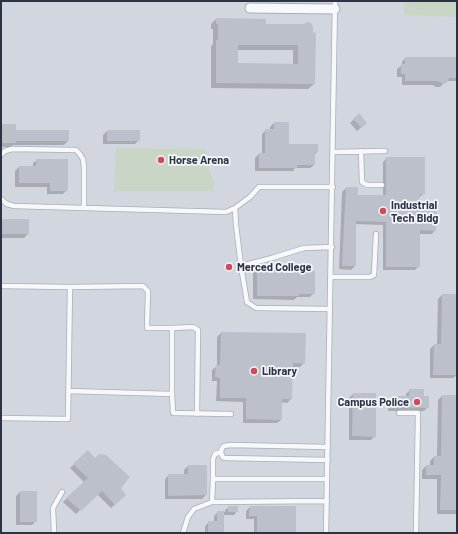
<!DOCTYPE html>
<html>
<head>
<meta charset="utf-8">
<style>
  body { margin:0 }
  #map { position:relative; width:458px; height:534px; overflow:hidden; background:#e4e7ec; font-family:Barlow,sans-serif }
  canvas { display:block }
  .frame { position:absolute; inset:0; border:2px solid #2b3445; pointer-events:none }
</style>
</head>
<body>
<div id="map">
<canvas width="458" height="534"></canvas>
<div class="frame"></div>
</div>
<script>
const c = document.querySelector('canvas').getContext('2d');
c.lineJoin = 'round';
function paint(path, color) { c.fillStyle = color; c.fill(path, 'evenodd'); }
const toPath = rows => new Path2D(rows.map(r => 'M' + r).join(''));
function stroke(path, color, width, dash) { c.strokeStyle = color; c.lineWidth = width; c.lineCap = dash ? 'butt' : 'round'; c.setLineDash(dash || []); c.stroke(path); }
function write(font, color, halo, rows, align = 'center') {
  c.font = font + ' Barlow,sans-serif'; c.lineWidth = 3.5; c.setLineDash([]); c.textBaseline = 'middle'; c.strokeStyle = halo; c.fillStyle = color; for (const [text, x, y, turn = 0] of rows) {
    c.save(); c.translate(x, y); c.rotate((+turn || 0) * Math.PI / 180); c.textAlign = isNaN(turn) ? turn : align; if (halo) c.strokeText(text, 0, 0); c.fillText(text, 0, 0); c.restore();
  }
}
paint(toPath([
  [1,1,457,1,457,533,1,533]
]), '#d2d6de');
paint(toPath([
  [404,1,457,1,457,17,404,15],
  [116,148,204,149,206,151,209,170,214,183,214,191,114,191]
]), '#c9d6c5');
paint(toPath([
  [216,19,265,25,303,25,314,84,308,89,211,88,211,46,213,44,213,29,211,29,211,24],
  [237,50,293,50,293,65,237,64],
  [405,58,457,58,457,83,456,81,446,81,440,87,436,87,433,85,402,85,402,77,397,77,397,69,402,65,402,62],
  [359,115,366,123,357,131,350,123],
  [274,123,288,145,317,152,314,155,314,165,310,168,295,168,293,171,255,171,255,158,259,154,262,154,262,134,266,130,270,130,270,127],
  [1,125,15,131,68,141,64,145,13,145,11,147,1,147],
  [107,131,139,140,135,144,103,144,103,135],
  [387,158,424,193,420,197,419,209,435,230,432,234,419,234,419,266,415,270,383,270,383,225,355,224,355,266,351,270,339,269,342,192,346,188,357,196,383,196,383,162],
  [37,160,67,190,63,194,47,194,47,187,15,187,15,171,19,167,33,167,33,163],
  [1,220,28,220,28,234,24,238,1,238],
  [257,268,298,272,314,293,310,297,297,297,294,300,253,299,253,272],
  [442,295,457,295,457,375,453,378,430,378,430,349,434,345,437,345,438,299],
  [221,333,304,363,300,367,292,367,291,399,287,403,281,402,281,420,277,423,243,423,243,402,216,401,217,381,212,381,212,370,217,366,217,337],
  [410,390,423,397,428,407,424,411,388,411,388,401,392,397,406,397,406,394],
  [353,394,375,436,371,440,349,440,349,398],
  [442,396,457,396,457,514,437,514,437,479,422,479,422,470,426,466,430,466,430,461,434,457,437,457,438,400],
  [88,451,125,494,111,508,97,494,76,514,63,502,84,482,70,468],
  [188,466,206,466,206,495,202,499,165,499,165,479,169,475,184,475,184,470],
  [20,492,36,521,32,525,16,525,16,496],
  [229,507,237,511,234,515,223,515,223,533,205,533,205,526,209,522,214,522,214,516,218,512,225,512,225,510],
  [250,507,295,533,254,533,254,519,246,519,246,511]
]), '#0003');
paint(toPath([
  [216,18,266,19,266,24,303,24,308,22,311,23,313,27,313,32,316,33,315,84,216,83,216,40,218,40,218,24,216,24],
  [238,45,298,45,298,64,238,63],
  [405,57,457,57,457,78,449,78,447,82,444,84,437,81,405,81,405,74,401,74,401,64,405,64],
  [359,113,367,123,362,128,353,119],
  [274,122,289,122,289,144,318,144,318,152,315,152,315,165,297,165,297,168,259,168,259,153,265,153,265,129,274,129],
  [1,124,16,124,16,130,69,130,69,141,16,141,16,143,1,143],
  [107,130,140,130,140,141,107,141],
  [386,157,425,157,425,194,420,194,420,208,437,208,436,231,420,230,420,267,386,267,386,222,356,221,356,266,342,266,346,187,358,187,358,195,386,195],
  [36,159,68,159,68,191,50,191,50,183,19,183,19,166,36,166],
  [1,219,29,219,29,234,1,234],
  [257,267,299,267,299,271,315,271,315,294,299,294,299,296,257,296],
  [442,294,457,294,457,375,433,375,434,344,441,344],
  [221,332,306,333,305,364,293,363,292,399,282,399,282,420,246,419,246,398,220,398,220,378,215,377,216,365,220,365],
  [409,389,424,389,424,396,429,396,429,408,391,407,391,396,409,396],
  [353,393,376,393,376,437,352,436],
  [442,395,457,395,457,510,440,510,441,475,426,475,426,465,434,465,434,456,441,456],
  [88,450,95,458,99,454,106,455,130,477,121,488,126,495,115,505,102,491,81,511,66,498,88,478,73,464],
  [188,465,207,465,207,495,168,496,168,474,188,474],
  [20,491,37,491,37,522,20,522],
  [228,506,238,506,238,512,228,512],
  [250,506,296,506,296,533,257,533,257,516,249,516],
  [217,511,224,511,224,533,208,533,208,521,217,521]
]), '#bbc0ca');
const service = toPath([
  [361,151,362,182,367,185,382,185],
  [333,152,385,151],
  [1,155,5,151,12,149,76,150,79,153,83,159,84,168,84,208],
  [1,199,7,204,14,206,226,212,235,208,250,197,259,187,333,187],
  [235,208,236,225,241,266],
  [331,277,370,277,374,275,376,234],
  [1,286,70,287,68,419,1,418],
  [330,309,256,308,247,302,241,266,272,258,304,248,332,247],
  [172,328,193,327,198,330,197,414],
  [68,391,172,394,172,328,147,328,148,291,143,286,70,287],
  [172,394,173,413,231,414],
  [399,413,418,413,416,533],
  [328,460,224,458,222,456,221,452,222,448,224,446,230,445,328,447],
  [213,479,213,459,215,454,221,452],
  [327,501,212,502,213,479,327,479],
  [54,533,53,508,62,492],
  [183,533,188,517,194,509,212,502],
  [326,533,335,1]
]);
const minor = toPath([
  [250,8,335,9]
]);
stroke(service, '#a9aeb7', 6);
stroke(minor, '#a9aeb7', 11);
stroke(service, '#f7f8fa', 4.5);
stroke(minor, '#f7f8fa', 9);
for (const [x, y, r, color] of [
  [161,160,4,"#d1495b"],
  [383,211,4,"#d1495b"],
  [229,267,4,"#d1495b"],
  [254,371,4,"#d1495b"],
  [417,402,4,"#d1495b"]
]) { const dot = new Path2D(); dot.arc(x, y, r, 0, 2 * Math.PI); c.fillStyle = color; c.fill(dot); stroke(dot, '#f4f6f9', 1.5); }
write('bold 11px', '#2b3445', '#f4f6f9', [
  ["Horse Arena",169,160],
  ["Industrial",391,205],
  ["Tech Bldg",391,218],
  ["Merced College",237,267],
  ["Library",262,371],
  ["Campus Police",409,402,"right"]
], 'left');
</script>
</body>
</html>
